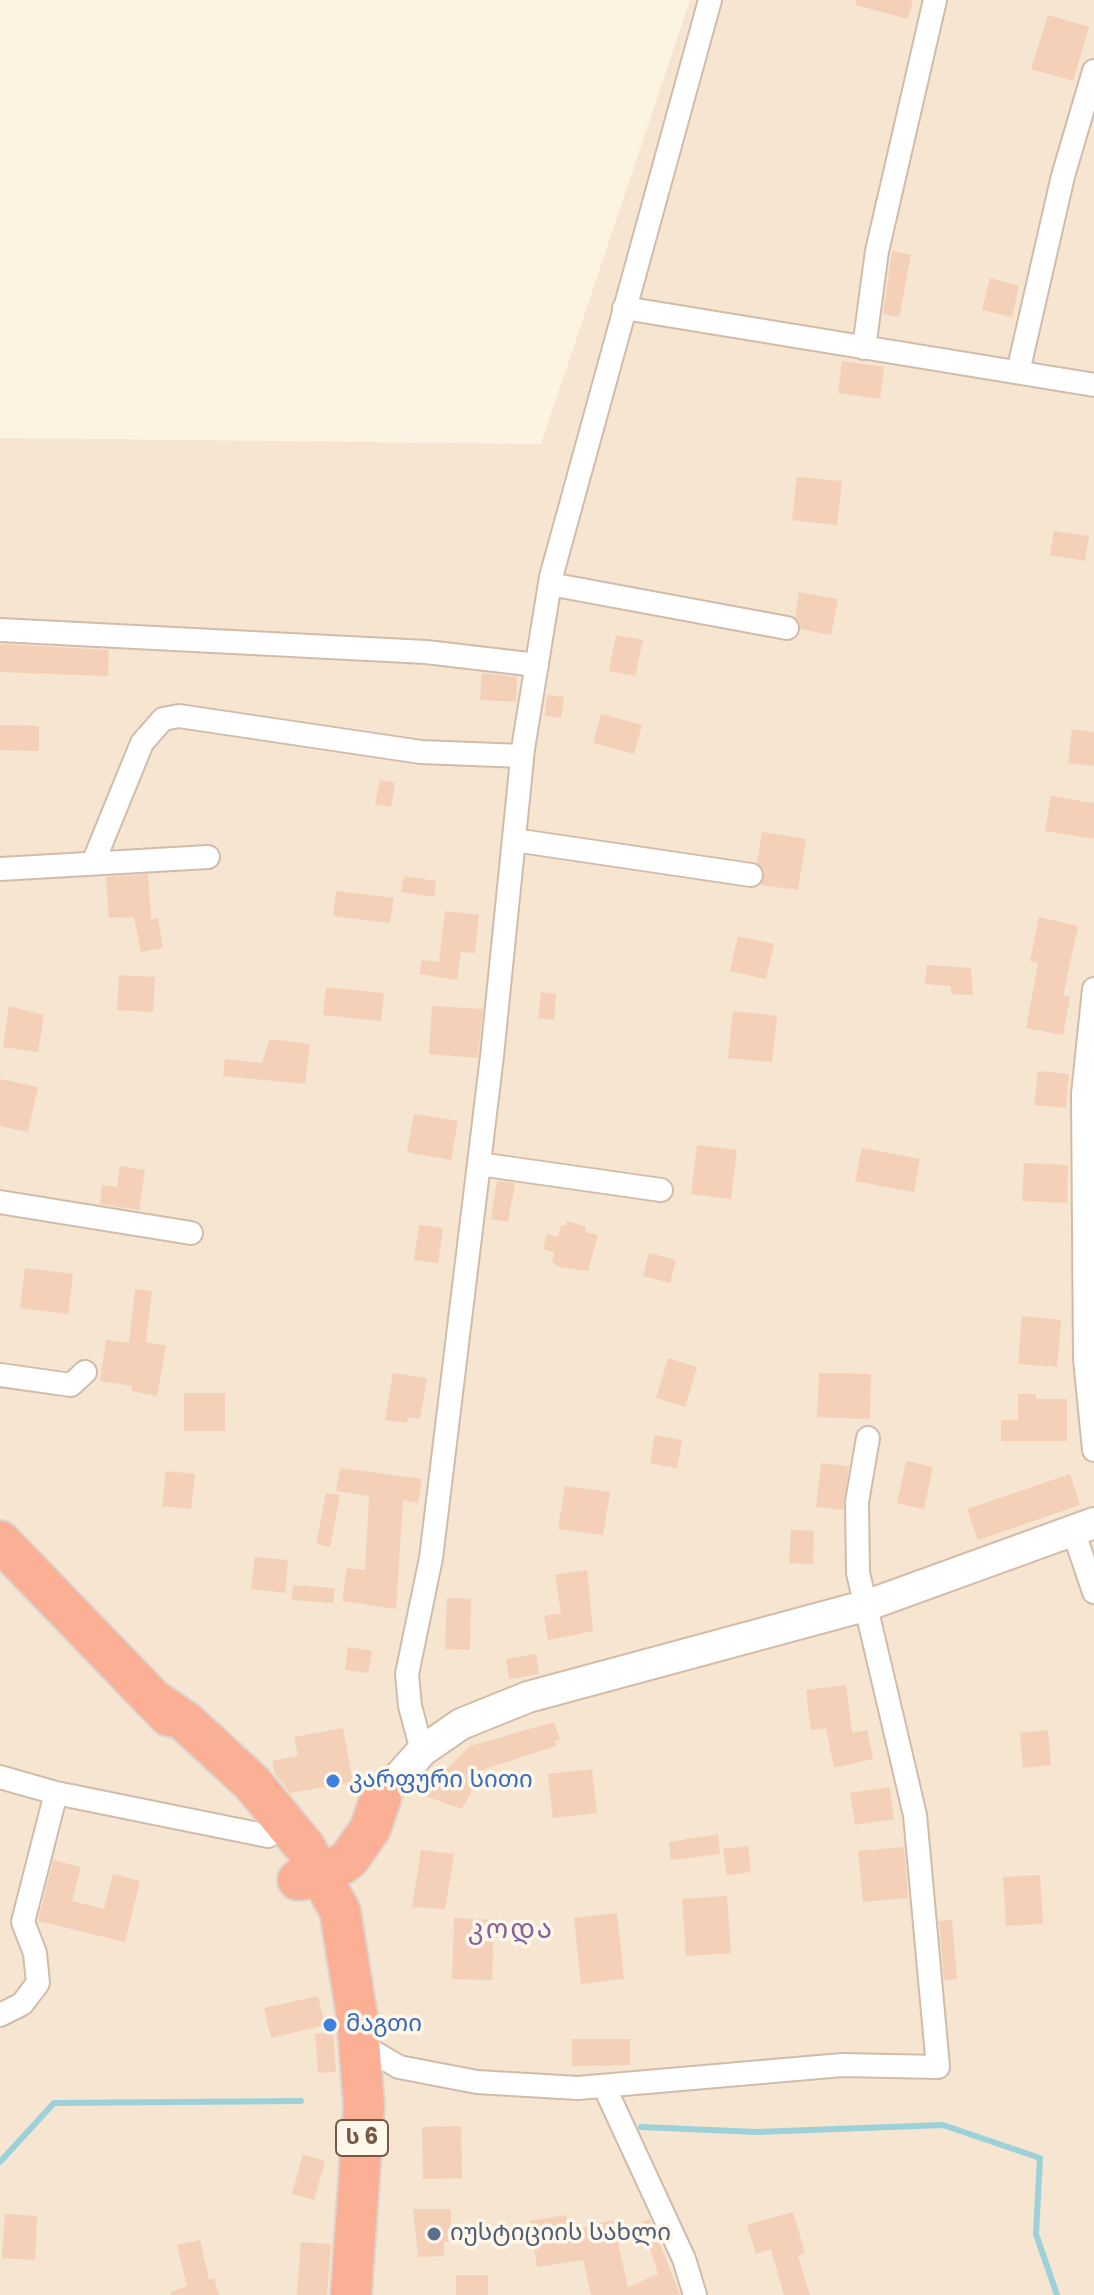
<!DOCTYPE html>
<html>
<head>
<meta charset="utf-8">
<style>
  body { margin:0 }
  canvas { display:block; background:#fdf3e3 }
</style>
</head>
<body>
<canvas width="1094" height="2295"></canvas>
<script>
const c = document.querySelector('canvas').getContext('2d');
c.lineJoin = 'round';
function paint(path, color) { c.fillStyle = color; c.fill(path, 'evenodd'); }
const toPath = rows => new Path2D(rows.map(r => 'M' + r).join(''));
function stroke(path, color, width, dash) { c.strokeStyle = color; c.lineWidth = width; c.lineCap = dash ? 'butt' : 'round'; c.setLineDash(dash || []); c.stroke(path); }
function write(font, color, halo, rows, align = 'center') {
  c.font = font + ' Poppins,"Noto Sans Georgian",sans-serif'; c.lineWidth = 7; c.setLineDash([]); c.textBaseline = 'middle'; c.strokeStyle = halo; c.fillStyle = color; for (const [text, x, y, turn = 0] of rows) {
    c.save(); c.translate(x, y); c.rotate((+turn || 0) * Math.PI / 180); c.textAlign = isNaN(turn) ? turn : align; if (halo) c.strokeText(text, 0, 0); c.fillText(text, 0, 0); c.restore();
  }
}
paint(toPath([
  [690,0,1094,0,1094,2295,0,2295,0,438,541,444]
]), '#f5e5d1');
stroke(toPath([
  [641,2127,757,2132,943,2125,1040,2158,1036,2234,1057,2295],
  [0,2162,54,2103,301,2101]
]), '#9cd1da', 6);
paint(toPath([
  [856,0,913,0,908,19,856,5],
  [1048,15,1089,27,1073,81,1031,69],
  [892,251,911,255,899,317,883,314],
  [990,278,1019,286,1012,317,982,310],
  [842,361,884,367,880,399,838,393],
  [797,477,842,481,837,525,792,520],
  [1054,531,1089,536,1085,561,1050,555],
  [799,592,838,599,831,635,801,629,795,617],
  [616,635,643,640,635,676,609,671],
  [0,644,109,650,108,676,0,672],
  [482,673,517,677,516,702,480,700],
  [547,695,564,697,561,718,545,716],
  [601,714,642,725,634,754,593,743],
  [0,725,39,726,39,751,0,750],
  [1072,729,1094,732,1094,766,1068,763],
  [380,780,395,783,391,807,375,804],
  [1051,796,1094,803,1094,839,1045,831],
  [762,832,806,839,798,890,761,885,764,871,757,863],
  [148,874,151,919,158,918,163,948,141,952,134,917,109,918,106,877],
  [404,876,436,881,434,897,401,892],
  [336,891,394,898,390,923,333,916],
  [445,911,479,915,475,953,461,952,457,980,419,974,422,960,439,962],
  [1039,917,1078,926,1063,996,1070,997,1063,1035,1026,1028,1038,963,1030,961],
  [738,936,774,944,766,979,730,971],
  [927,965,971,968,973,995,951,994,951,986,925,984],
  [119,975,155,977,153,1012,117,1010],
  [326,987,384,993,381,1021,323,1015],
  [541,992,556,994,554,1020,538,1018],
  [9,1006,44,1015,38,1052,3,1047],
  [432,1006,483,1009,478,1058,429,1054],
  [733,1011,777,1016,772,1062,728,1058],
  [270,1039,310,1044,305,1084,223,1076,225,1059,262,1063],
  [1038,1071,1069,1074,1066,1108,1034,1105],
  [0,1079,38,1087,28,1132,0,1126],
  [414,1114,458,1121,451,1160,407,1152],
  [697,1145,737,1150,731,1199,691,1194],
  [862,1148,920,1159,914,1192,855,1181],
  [1024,1163,1068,1165,1067,1203,1022,1201],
  [120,1166,145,1170,139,1210,100,1204,102,1185,117,1187],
  [497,1181,515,1183,508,1222,491,1219],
  [567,1221,586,1227,585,1232,598,1235,588,1271,560,1267,552,1262,554,1252,543,1249,547,1234,558,1237,561,1225,566,1226],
  [419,1225,443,1228,438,1263,414,1260],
  [649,1253,676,1260,670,1283,643,1276],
  [25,1268,73,1274,68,1314,20,1308],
  [135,1289,152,1291,146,1342,166,1346,157,1396,132,1391,132,1386,100,1381,106,1340,129,1343],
  [1022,1316,1061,1320,1057,1367,1018,1364],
  [668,1358,697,1367,685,1407,656,1398],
  [393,1373,427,1378,420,1419,408,1417,407,1423,385,1420],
  [819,1373,871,1374,870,1419,817,1417],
  [184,1393,225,1393,225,1431,184,1431],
  [1018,1394,1036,1394,1036,1399,1067,1399,1067,1441,1001,1441,1001,1420,1018,1420],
  [655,1435,682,1440,677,1468,650,1463],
  [906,1461,933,1467,924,1509,897,1503],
  [821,1463,849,1466,843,1510,816,1507],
  [340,1468,422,1479,418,1503,403,1500,396,1609,342,1601,347,1568,365,1570,369,1496,336,1491],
  [166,1471,195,1474,191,1509,162,1506],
  [1070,1474,1080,1505,978,1540,967,1509],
  [565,1486,610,1492,603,1535,558,1529],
  [326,1493,340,1495,330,1547,316,1544],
  [791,1530,814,1531,813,1564,789,1563],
  [255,1557,288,1560,285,1593,251,1589],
  [587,1570,593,1631,548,1640,544,1616,561,1613,555,1575],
  [293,1585,335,1588,333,1603,292,1600],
  [447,1598,471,1599,470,1650,445,1649],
  [348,1647,372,1651,368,1673,345,1670],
  [536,1654,539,1674,509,1679,506,1659],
  [846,1685,852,1733,867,1730,873,1759,834,1768,826,1728,811,1730,806,1690],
  [554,1722,560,1740,555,1741,556,1746,466,1775,468,1782,477,1781,462,1809,425,1796,428,1788,470,1746],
  [343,1728,353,1782,290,1793,275,1774,272,1761,298,1756,294,1737],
  [1048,1730,1051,1765,1023,1768,1020,1733],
  [592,1769,597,1813,553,1818,548,1774],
  [890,1787,894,1819,855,1825,850,1793],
  [718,1834,720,1854,671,1860,669,1842],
  [748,1846,751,1872,727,1875,723,1849],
  [904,1847,908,1898,863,1902,858,1851],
  [421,1850,454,1854,445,1909,412,1907],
  [53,1860,81,1867,72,1901,104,1909,113,1874,140,1881,125,1942,38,1921],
  [1040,1875,1043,1924,1006,1926,1003,1877],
  [727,1896,731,1953,686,1956,682,1899],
  [617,1913,624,1979,581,1984,574,1918],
  [454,1918,494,1920,492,1980,452,1979],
  [952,1920,957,1979,944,1980,939,1921],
  [318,1996,325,2025,271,2038,264,2008],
  [333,2033,336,2072,318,2073,315,2034],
  [572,2039,630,2039,630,2065,572,2066],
  [461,2126,462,2178,423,2179,422,2127],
  [303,2154,325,2161,314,2200,292,2194],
  [413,2209,451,2209,451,2242,444,2242,444,2256,418,2257],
  [793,2212,805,2253,798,2256,810,2295,784,2295,771,2249,756,2254,747,2225],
  [5,2214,37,2216,35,2260,2,2258],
  [566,2215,569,2231,613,2220,628,2287,658,2274,642,2222,650,2219,680,2295,591,2295,583,2260,537,2267,530,2221],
  [200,2240,209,2280,214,2278,219,2295,171,2295,171,2292,187,2286,177,2245],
  [301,2242,331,2244,327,2295,297,2295],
  [456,2275,488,2275,488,2295,456,2295]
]), '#f4d0b9');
const street = toPath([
  [624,308,1094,385],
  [864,348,877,251,935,0],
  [1018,372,1063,176,1094,71],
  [550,584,787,628],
  [0,630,426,652,537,665],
  [514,840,751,875],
  [93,863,142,743,163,719,179,716,421,752,522,756],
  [0,869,208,857],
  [1094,989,1083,1094,1085,1359,1094,1450],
  [479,1164,661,1190],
  [0,1202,191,1233],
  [0,1375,71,1385,85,1372],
  [1073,1530,1094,1592],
  [422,1751,410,1706,407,1674,431,1558,492,1056,523,749,551,577,710,0],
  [0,1777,56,1793,268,1836],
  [0,2015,22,2004,38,1983,35,1953,23,1922,56,1793],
  [360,2044,399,2067,477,2082,578,2088,842,2065,938,2067,915,1815,858,1573,857,1502,868,1438],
  [604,2086,684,2259,695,2295]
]);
const secondary = toPath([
  [381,1797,422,1751,461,1724,528,1697,868,1605,1094,1523]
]);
const highway = toPath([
  [0,1541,169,1716],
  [151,1698,186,1722,252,1783,305,1847,340,1911,357,2016,364,2106,351,2295],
  [298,1880,323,1877,349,1859,370,1829,381,1797]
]);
stroke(street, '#d1bcab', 26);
stroke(secondary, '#d5bca9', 34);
stroke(highway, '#dcd4cf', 44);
stroke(street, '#fff', 22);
stroke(secondary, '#fff', 30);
stroke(highway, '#fbb096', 40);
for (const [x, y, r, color] of [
  [333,1781,8,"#3f7fe0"],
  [330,2025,8,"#3f7fe0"],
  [434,2234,8,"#5c6f8a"]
]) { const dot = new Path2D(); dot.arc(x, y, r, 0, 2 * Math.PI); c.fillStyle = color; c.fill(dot); stroke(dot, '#fff7ea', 3); }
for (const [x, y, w] of [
  [362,2138,52]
]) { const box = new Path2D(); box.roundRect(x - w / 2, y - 18, w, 36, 6); c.fillStyle = '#fff7ea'; c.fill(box); stroke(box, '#775847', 2); }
write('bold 22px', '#775847', null, [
  ["ს 6",362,2138]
]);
write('24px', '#366cbe', '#fff7ea', [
  ["კარფური სითი",349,1781],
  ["მაგთი",346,2025]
], 'left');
write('24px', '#4e5e75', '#fff7ea', [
  ["იუსტიციის სახლი",450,2234]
], 'left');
c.letterSpacing = '2px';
write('28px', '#87629b', '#fff7ea', [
  ["კოდა",511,1931]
]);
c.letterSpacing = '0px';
</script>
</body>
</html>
